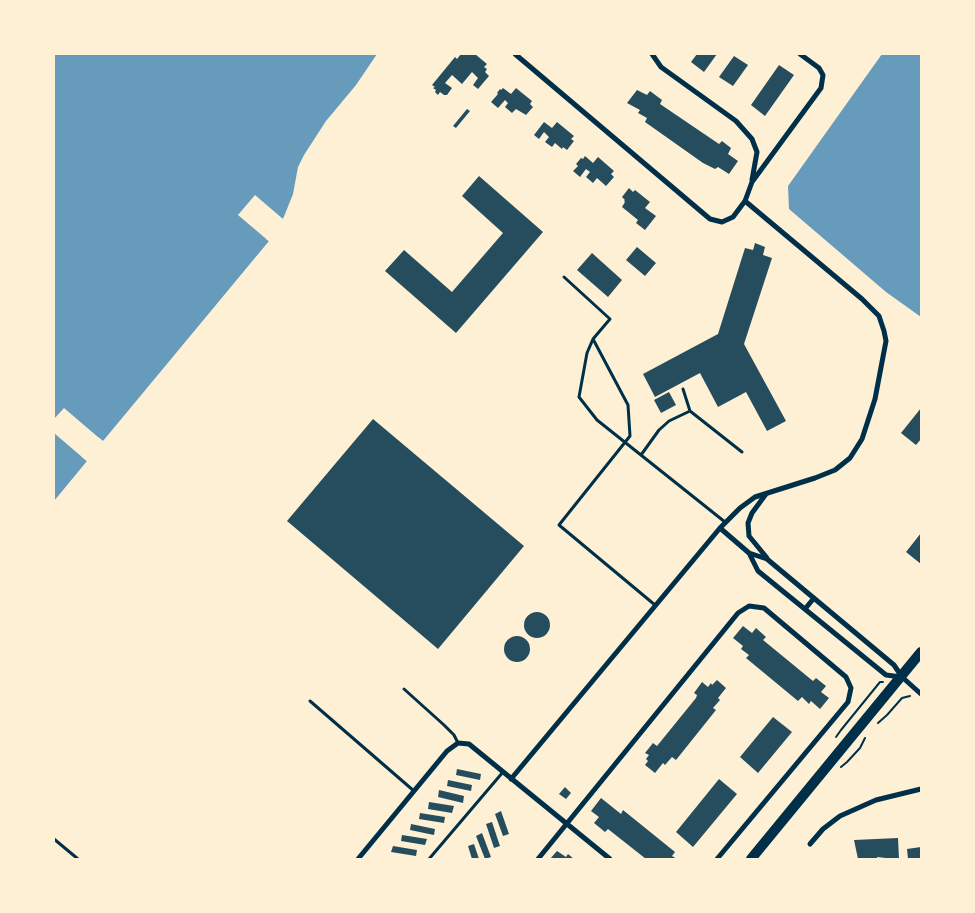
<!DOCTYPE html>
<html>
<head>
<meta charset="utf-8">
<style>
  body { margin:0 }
  #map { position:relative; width:975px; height:913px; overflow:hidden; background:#fdf0d5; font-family:"Open Sans",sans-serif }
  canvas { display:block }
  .frame { position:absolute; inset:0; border:55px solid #fdf0d5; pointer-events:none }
</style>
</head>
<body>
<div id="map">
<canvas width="975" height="913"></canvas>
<div class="frame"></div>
</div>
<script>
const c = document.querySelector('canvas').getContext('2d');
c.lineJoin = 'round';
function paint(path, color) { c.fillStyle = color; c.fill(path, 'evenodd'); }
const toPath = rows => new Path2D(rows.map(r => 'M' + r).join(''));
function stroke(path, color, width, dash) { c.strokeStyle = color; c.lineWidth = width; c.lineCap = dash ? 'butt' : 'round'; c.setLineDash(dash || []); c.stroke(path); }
paint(toPath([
  [54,54,386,54,325,129,305,161,298,192,283,219,266,239,269,241,103,441,98,437,82,457,87,461,54,501],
  [882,54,921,54,921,317,886,292,789,209,788,186]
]), '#669bbc');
paint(toPath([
  [377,54,388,54,327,131,308,162,300,193,287,223,285,224,283,223,269,238,271,240,271,243,238,215,255,195,283,219,293,194,298,167,304,155,326,121,356,85],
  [64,408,105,443,102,444,98,440,85,457,89,460,89,463,54,433,54,419]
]), '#fdf0d5');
paint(toPath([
  [461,54,475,54,487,64,484,67,487,69,485,72,489,76,478,89,473,85,478,78,472,72,462,84,452,75,445,83,452,88,447,95,444,95,440,92,438,95,435,92,436,90,433,88,435,87,432,85,455,57,457,59],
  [697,54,717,54,704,72,691,62],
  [734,56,748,65,733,86,719,77],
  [779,65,794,75,765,116,751,105],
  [503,88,511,94,516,88,532,101,530,104,533,107,526,115,516,109,512,113,505,107,508,103,505,100,498,108,491,102,498,94,497,93,500,89,501,90],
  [637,90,647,95,650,91,662,100,660,104,719,144,722,141,731,148,728,154,738,161,729,174,718,167,715,169,703,163,645,122,647,118,638,113,640,110,627,103],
  [467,109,470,111,456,128,453,126],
  [544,122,552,128,557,122,574,136,571,139,574,141,567,150,563,147,562,149,555,143,552,147,545,142,549,137,544,132,539,139,534,135],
  [585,156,593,163,598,157,614,171,611,174,614,177,606,186,597,178,593,183,586,177,590,172,586,169,580,177,573,171,578,166,576,164,581,158,583,159],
  [479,176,543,232,456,333,385,271,404,250,452,292,503,233,462,196],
  [629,188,633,192,635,190,650,202,645,208,656,216,645,230,636,223,638,220,622,207,625,202,624,201,625,200,622,197],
  [755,243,765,247,763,255,772,258,744,344,786,421,767,431,746,392,718,407,700,373,655,397,643,374,718,334,745,248,753,250],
  [637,247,656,263,645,276,626,260],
  [592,253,622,280,608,297,577,270],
  [669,392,676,405,661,413,654,400],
  [921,408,921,439,916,445,901,433],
  [373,419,524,546,438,649,287,521],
  [921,533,921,564,906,552],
  '524 625a13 13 0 1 1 26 0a13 13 0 1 1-26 0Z',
  [743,626,752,633,756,628,766,637,763,640,813,681,816,678,826,686,821,692,829,698,820,709,811,701,809,704,802,697,798,701,746,658,749,655,741,649,743,646,733,638],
  '504 649a13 13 0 1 1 26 0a13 13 0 1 1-26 0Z',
  [717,680,726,688,718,698,720,700,713,708,716,710,676,760,672,757,665,765,663,763,655,773,645,765,648,761,646,759,649,755,645,753,653,743,657,746,696,698,697,695,694,693,702,682,708,687,711,683,712,685],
  [773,717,792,732,758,773,740,757],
  [457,769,481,774,480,780,456,775],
  [719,779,737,794,693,847,676,832],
  [448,780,472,785,471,791,447,786],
  [565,787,571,793,566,799,559,794],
  [439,790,464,796,463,803,438,797],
  [601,798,621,814,623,810,675,852,672,856,677,859,646,859,608,829,605,832,594,823,599,817,591,811],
  [429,802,454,806,452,813,428,809],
  [501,811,509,834,503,836,495,814],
  [420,813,445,817,444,823,419,819],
  [492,822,500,846,494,848,486,824],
  [411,824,435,829,434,835,410,830],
  [482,833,491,857,485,859,476,836],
  [402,835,427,839,425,845,401,841],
  [898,838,899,859,886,859,886,858,877,857,877,859,858,859,854,840],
  [474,844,479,859,472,859,468,846],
  [393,846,417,850,416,856,391,852],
  [921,847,921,859,908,859,907,849],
  [557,851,566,857,568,854,574,859,550,859]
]), '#264d5e');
stroke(toPath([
  [878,723,887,715,902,698,910,696],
  [836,737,841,730,880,682,883,682],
  [841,767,847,762,860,748,865,738]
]), '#003049', 2);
stroke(toPath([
  [564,277,610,319,593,339,628,405,630,436,559,525,655,605],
  [593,339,587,353,579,397,597,420,725,522],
  [683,389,690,411],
  [641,455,659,430,669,421,690,411,742,452],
  [404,689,444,725,454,735,458,743],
  [310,701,414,791],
  [54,839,78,859],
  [429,859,503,772]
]), '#003049', 3);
stroke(toPath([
  [515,54,710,219,722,222,733,217,745,201,752,182,821,88,823,75,819,68,800,54],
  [652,54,661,67,736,121,752,139,757,152,752,180],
  [766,494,752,513,748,523,749,536,767,558],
  [720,528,749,553,758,571,886,675,901,677],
  [749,553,767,559,894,665,902,677,921,694],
  [805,609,814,598],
  [511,779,720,528,740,508,755,497,815,478,835,470,850,458,862,439,875,399,886,341,884,331,879,316,862,299,745,201],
  [810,844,823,829,840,816,876,800,921,789],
  [358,859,447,751,458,743,469,744,610,859],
  [538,859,738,613,749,606,764,608,846,677,851,688,848,702,717,859]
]), '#003049', 5);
stroke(toPath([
  [751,859,921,652]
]), '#003049', 10);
</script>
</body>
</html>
